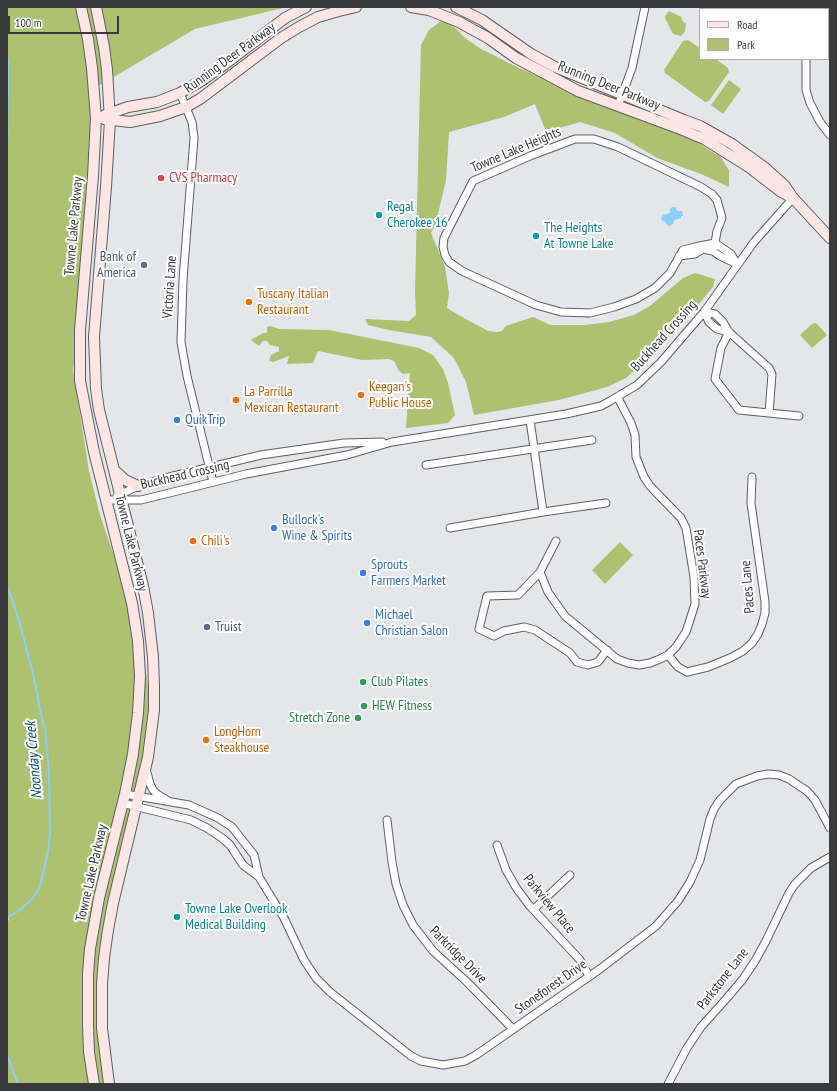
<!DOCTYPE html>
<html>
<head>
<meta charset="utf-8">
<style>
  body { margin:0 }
  #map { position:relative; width:837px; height:1091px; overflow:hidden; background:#e4e6ea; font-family:"PT Sans Narrow",sans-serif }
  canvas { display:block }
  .frame { position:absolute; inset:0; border:8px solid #393a3c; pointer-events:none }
  .legend { position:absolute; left:699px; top:8px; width:130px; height:52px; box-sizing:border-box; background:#fff; border:1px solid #b0b0b1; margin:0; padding:5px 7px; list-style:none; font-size:12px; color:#393a3c }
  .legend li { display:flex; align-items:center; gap:8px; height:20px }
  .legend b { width:20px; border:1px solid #b0b0b1 }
  .scale { position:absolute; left:8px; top:16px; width:111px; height:18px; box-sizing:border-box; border:2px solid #393a3c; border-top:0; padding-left:5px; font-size:12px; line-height:14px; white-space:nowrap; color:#393a3c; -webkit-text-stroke:3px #fff; paint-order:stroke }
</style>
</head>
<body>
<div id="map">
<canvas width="837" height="1091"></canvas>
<div class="frame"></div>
<ul class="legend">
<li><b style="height:5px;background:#fce6e5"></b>Road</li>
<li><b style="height:11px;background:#adc171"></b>Park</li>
</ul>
<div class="scale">100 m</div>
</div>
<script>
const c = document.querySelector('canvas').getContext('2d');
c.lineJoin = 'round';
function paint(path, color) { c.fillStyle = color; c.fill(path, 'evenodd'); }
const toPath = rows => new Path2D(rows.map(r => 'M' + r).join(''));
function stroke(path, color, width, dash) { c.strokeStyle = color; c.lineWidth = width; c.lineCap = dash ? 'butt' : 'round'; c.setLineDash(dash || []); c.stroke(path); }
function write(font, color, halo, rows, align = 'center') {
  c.font = font + ' "PT Sans Narrow",sans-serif'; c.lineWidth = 4; c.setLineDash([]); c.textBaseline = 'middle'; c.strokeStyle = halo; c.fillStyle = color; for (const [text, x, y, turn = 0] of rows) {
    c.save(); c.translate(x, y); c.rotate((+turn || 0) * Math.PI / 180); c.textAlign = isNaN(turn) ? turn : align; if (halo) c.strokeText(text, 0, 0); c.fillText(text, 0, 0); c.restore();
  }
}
paint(toPath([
  [7,7,287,7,195,29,95,88,84,301,73,370,89,471,100,515,139,629,150,698,142,793,115,916,101,1007,109,1084,7,1084,7,924,9,919,7,914],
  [669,11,681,17,683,22,686,23,685,31,681,36,673,34,665,18,665,16],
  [445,18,465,38,481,49,515,66,626,115,679,130,712,152,720,156,729,170,729,187,701,174,657,158,615,133,580,122,556,129,545,129,535,104,504,117,449,132,446,180,436,223,431,233,445,267,449,293,447,308,462,317,488,331,498,332,502,331,506,326,533,317,550,325,585,325,609,322,634,315,650,306,683,278,695,273,715,279,713,287,694,310,656,351,626,378,607,387,559,400,474,415,466,382,454,358,431,337,389,330,368,325,365,319,409,321,416,315,415,291,421,45,429,30],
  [688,40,700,48,700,59,716,59,728,68,729,72,709,101,705,102,665,73,664,70,683,41],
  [729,80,741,89,723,114,711,105],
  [816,323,827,335,812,348,800,335,812,324],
  [271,326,279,329,329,330,419,348,433,355,443,369,448,383,455,415,448,423,406,428,410,373,403,374,399,371,394,361,389,359,362,360,318,351,313,363,287,364,289,356,273,362,269,361,271,355,279,351,279,347,270,345,267,341,263,341,259,346,251,340,263,333,267,333,267,327],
  [620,542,633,555,605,584,592,570]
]), '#adc171');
paint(toPath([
  [672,207,675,207,678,211,682,211,683,216,681,216,681,218,674,220,673,224,670,226,666,224,666,222,662,221,661,218,663,215,670,213,670,209]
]), '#8acffb');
stroke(toPath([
  [7,55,8,63,7,162],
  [7,588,11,596,20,624,34,678,42,719,45,728,49,773,50,834,48,852,40,886,33,898,20,910,7,918],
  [7,1055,18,1084]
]), '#8acffb', 2);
const street = toPath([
  [752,7,755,9],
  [828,24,830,24],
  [806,59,806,90,810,103,820,122,830,135],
  [180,93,192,122,194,138,183,280,181,342,187,376,213,482],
  [618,106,632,68,645,7],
  [713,251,715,243,717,231,722,218,717,200,712,194,701,187,618,147,594,139,575,139,530,156,473,181,444,238,443,247,445,255,449,262,462,271,536,305,561,312,590,313,614,307,636,299,655,288,670,273,683,250,695,247,715,243,731,254,737,264],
  [679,256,695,254,703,249,713,251,720,256,737,264],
  [704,312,715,314,723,322,729,332,769,368,772,374,769,413,739,410,715,379,721,348,729,332],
  [704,312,709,322,717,329,729,332],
  [769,413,799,416],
  [530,420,543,512,606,503],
  [426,465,592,440],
  [117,496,138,486,169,477,261,455,344,443,382,442],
  [106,500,141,500,246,474,347,455,392,442,566,414,601,406,610,401,637,385,661,362,704,312,754,242,793,198],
  [450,528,543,512],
  [556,541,540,572,518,595,487,596,479,629,494,636,504,631,524,627,535,630,570,653,577,662,588,665,598,662,607,650],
  [540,572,548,592,565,616,617,659,628,663,639,665,650,663,660,659,668,655,676,647,686,632,695,604,694,577,686,528,681,518,650,486,644,477,636,457,635,435,631,423,618,398],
  [668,655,678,667,687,672,708,667,730,658,743,651,752,643,758,634,762,624,765,613,765,602,751,503,752,477],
  [146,769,150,784,153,790,157,794,167,800],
  [125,794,189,805,218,818,232,827,254,855,259,877,284,918,304,960,316,978,330,992,411,1056,421,1061,443,1065,465,1061,476,1055,600,969,656,926,678,901,690,882,700,860,710,819,714,809,720,800,736,784,757,776,768,774,779,775,789,779,807,791,815,800,830,828],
  [122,803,191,820,207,828,222,838,230,845,243,865,259,877],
  [387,820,392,862,396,884,403,905,413,925,433,951,467,982,513,1029],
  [497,845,506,870,517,889,529,905,580,960,589,976],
  [534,909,570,875],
  [668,1084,687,1048,701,1027,727,998,743,979,755,961,766,941,789,893,795,884,811,868,830,857]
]);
const secondary = toPath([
  [81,7,88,39,92,68,96,118,93,176,80,330,80,381,94,452,132,603,138,641,140,676,138,713,133,754,125,794,99,898,90,949,88,974,88,1025,89,1052,94,1084],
  [96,7,104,47,107,70,110,120,106,187,94,337,96,389,99,410,143,586,148,613,153,657,154,687,154,710,148,757,113,903,108,930,104,958,102,984,102,1028,109,1084],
  [411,7,429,10,459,22,488,38,516,58,578,91,678,128,704,139,749,167,780,191,791,197],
  [456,7,482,20,531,54,555,67,684,120,700,126,732,144,764,167,785,186,793,198,830,238],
  [105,115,128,107,157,102,180,93,201,81,229,61,285,18,306,7],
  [104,119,130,122,160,116,186,107,200,99,281,38,299,27,318,17,339,11,356,7],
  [114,470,125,480,138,486]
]);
stroke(street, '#5d5f62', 9);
stroke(secondary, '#5d5f62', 12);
stroke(street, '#fff', 7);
stroke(secondary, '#fce6e5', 10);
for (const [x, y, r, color] of [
  [161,178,4,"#e0444e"],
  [379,215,4,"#0f9aa8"],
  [536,236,4,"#0f9aa8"],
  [144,265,4,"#5c6f8a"],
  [249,302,4,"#e8710a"],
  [361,395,4,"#e8710a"],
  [236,400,4,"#e8710a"],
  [177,420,4,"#3f7fe0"],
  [274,528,4,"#3f7fe0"],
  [193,541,4,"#e8710a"],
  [363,573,4,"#3f7fe0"],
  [367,623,4,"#3f7fe0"],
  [207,627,4,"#5c6f8a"],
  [363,682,4,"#2e9e5b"],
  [364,706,4,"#2e9e5b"],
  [358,718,4,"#2e9e5b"],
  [206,740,4,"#e8710a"],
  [177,917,4,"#0f9aa8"]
]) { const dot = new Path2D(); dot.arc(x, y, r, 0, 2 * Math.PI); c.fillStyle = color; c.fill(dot); stroke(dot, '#fff', 1.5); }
write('14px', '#393a3c', '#fff', [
  ["Running Deer Parkway",230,58,-36],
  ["Running Deer Parkway",609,86,22],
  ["Towne Lake Heights",516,150,-23],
  ["Towne Lake Parkway",74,226,-85],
  ["Victoria Lane",170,287,-86],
  ["Buckhead Crossing",664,336,-48],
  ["Buckhead Crossing",185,475,-13],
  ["Towne Lake Parkway",131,543,76],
  ["Paces Parkway",702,564,83],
  ["Paces Lane",748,587,-95],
  ["Towne Lake Parkway",92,873,-77],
  ["Parkview Place",549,904,50],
  ["Parkridge Drive",458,955,45],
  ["Parkstone Lane",723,979,-52],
  ["Stoneforest Drive",551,987,-35]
]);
write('14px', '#be3a42', '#fff', [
  ["CVS Pharmacy",169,178]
], 'left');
write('14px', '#0d838f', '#fff', [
  ["Regal",387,207],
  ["Cherokee 16",387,223],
  ["The Heights",544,228],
  ["At Towne Lake",544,244],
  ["Towne Lake Overlook",185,909],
  ["Medical Building",185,925]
], 'left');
write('14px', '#4e5e75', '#fff', [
  ["Bank of",136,257],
  ["America",136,273],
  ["Truist",215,627,"left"]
], 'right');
write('14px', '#c56008', '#fff', [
  ["Tuscany Italian",257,294],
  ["Restaurant",257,310],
  ["Keegan's",369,387],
  ["Public House",369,403],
  ["La Parrilla",244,392],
  ["Mexican Restaurant",244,408],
  ["Chili's",201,541],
  ["LongHorn",214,732],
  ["Steakhouse",214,748]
], 'left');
write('14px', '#366cbe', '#fff', [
  ["QuikTrip",185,420],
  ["Bullock's",282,520],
  ["Wine & Spirits",282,536],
  ["Sprouts",371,565],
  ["Farmers Market",371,581],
  ["Michael",375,615],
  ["Christian Salon",375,631]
], 'left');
write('14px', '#27864d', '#fff', [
  ["Club Pilates",371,682],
  ["HEW Fitness",372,706],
  ["Stretch Zone",350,718,"right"]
], 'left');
write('italic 15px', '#095276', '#fff', [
  ["Noonday Creek",34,760,-95]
]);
</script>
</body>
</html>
